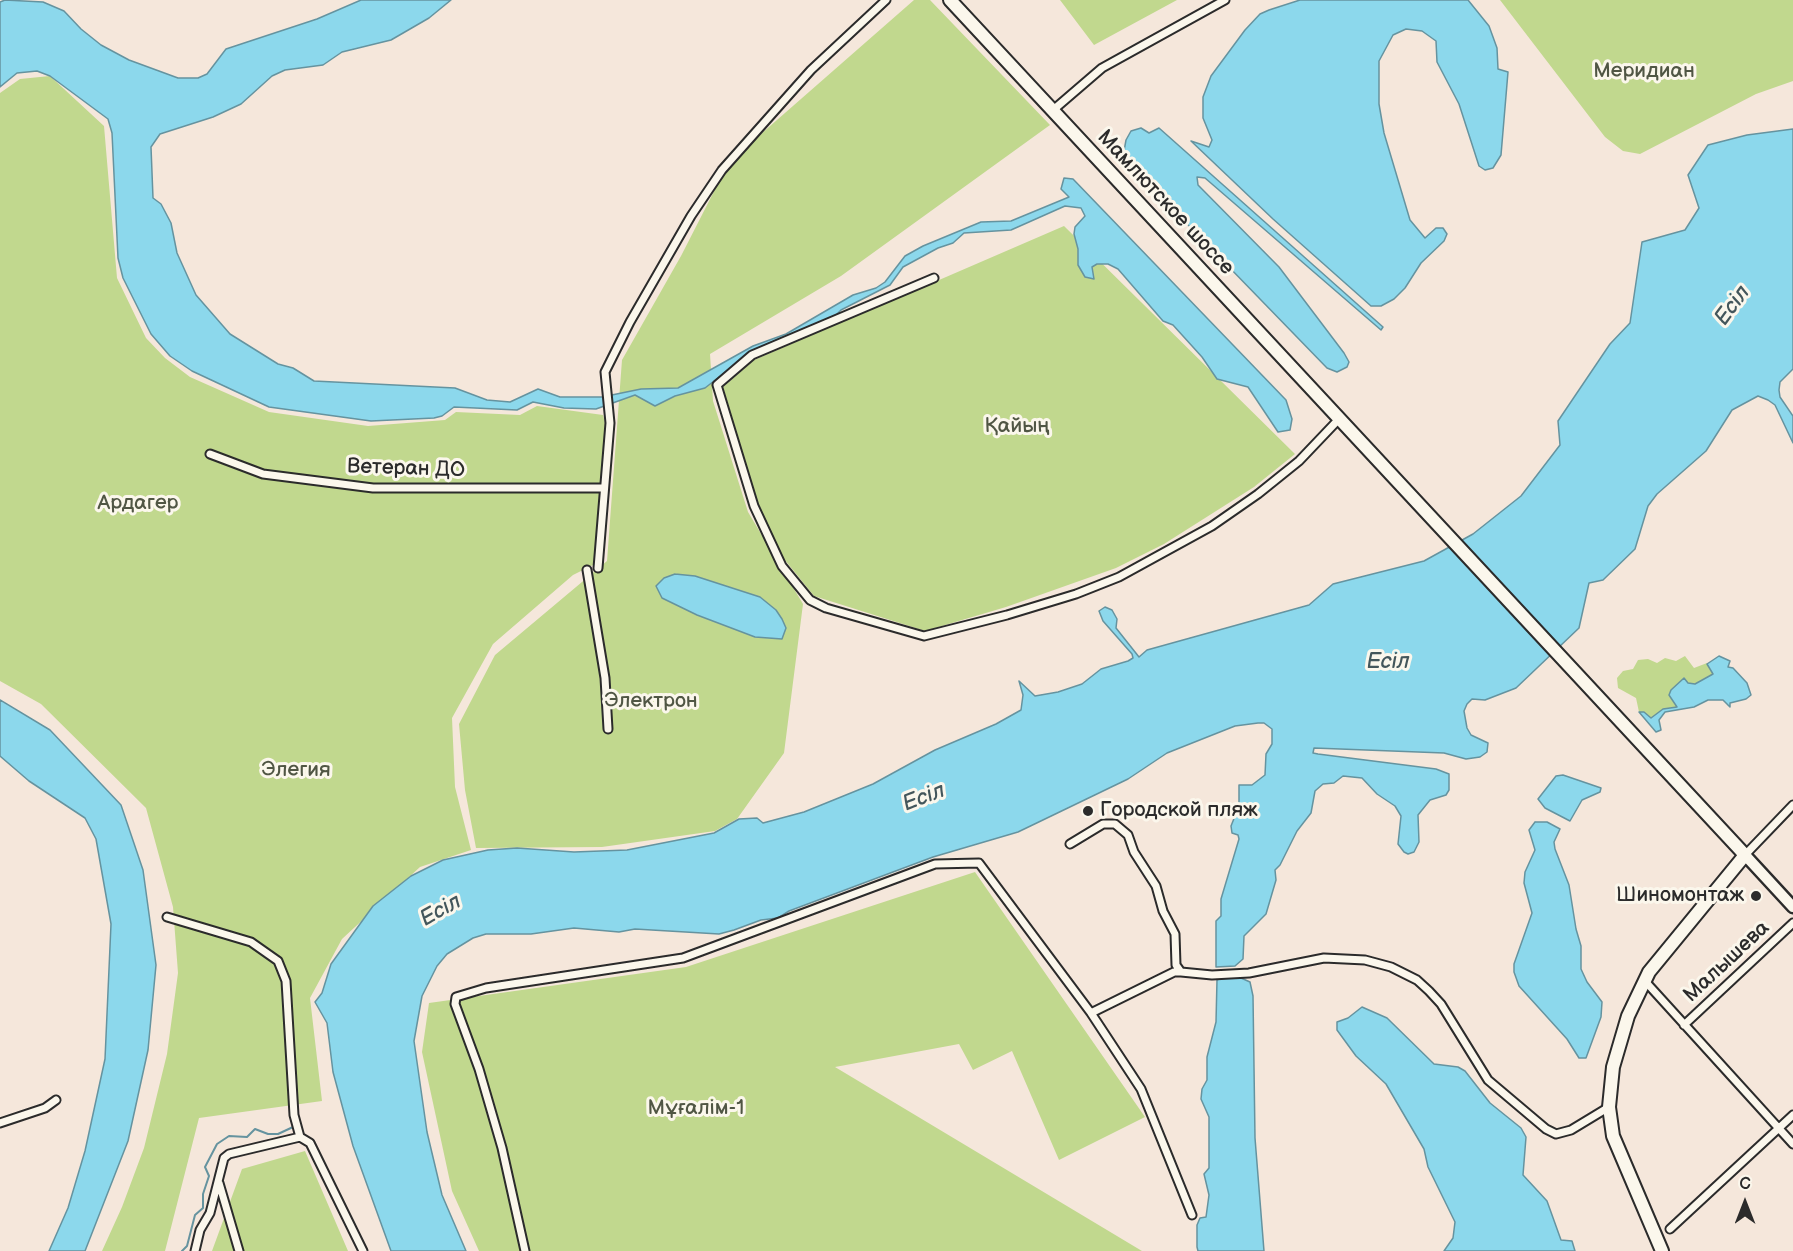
<!DOCTYPE html>
<html>
<head>
<meta charset="utf-8">
<style>
  body { margin:0 }
  #map { position:relative; width:1793px; height:1251px; overflow:hidden; background:#f5e7db; font-family:"Balsamiq Sans",sans-serif }
  canvas { display:block }
  .north { position:absolute; left:1715px; top:1173px; width:60px; height:60px; -webkit-text-stroke:4px #fbf7ec; paint-order:stroke; rotate:0deg; font-size:16px; font-weight:700; line-height:24px; text-align:center; color:#2b2b2b }
  .north::after { content:''; display:block; margin:auto; width:21px; height:27px; background:#2b2b2b; clip-path:polygon(50% 0,100% 100%,50% 72%,0 100%) }
</style>
</head>
<body>
<div id="map">
<canvas width="1793" height="1251"></canvas>
<div class="north">С</div>
</div>
<script>
const c = document.querySelector('canvas').getContext('2d');
c.lineJoin = 'round';
function paint(path, color) { c.fillStyle = color; c.fill(path, 'evenodd'); }
const toPath = rows => new Path2D(rows.map(r => 'M' + r).join(''));
function stroke(path, color, width, dash) { c.strokeStyle = color; c.lineWidth = width; c.lineCap = dash ? 'butt' : 'round'; c.setLineDash(dash || []); c.stroke(path); }
function write(font, color, halo, rows, align = 'center') {
  c.font = font + ' "Balsamiq Sans",sans-serif'; c.lineWidth = 6; c.setLineDash([]); c.textBaseline = 'middle'; c.strokeStyle = halo; c.fillStyle = color; for (const [text, x, y, turn = 0] of rows) {
    c.save(); c.translate(x, y); c.rotate((+turn || 0) * Math.PI / 180); c.textAlign = isNaN(turn) ? turn : align; if (halo) c.strokeText(text, 0, 0); c.fillText(text, 0, 0); c.restore();
  }
}
paint(toPath([
  [914,0,930,0,1050,125,841,276,710,354,713,401,748,512,803,604,784,753,737,819,715,831,602,847,476,848,465,790,459,724,495,655,607,561,622,360,681,256,729,162],
  [1060,0,1177,0,1094,45],
  [1500,0,1793,0,1793,81,1756,94,1640,154,1623,151,1605,137],
  [50,76,104,126,117,278,146,338,165,358,190,377,269,412,368,426,445,420,456,412,520,415,537,406,603,415,605,423,595,564,573,575,493,644,452,718,455,787,471,850,420,867,342,939,310,998,322,1101,199,1118,165,1251,102,1251,122,1207,144,1148,167,1054,178,973,173,907,146,808,41,704,0,681,0,93,20,79],
  [1064,226,1295,454,1254,487,1164,544,1116,568,1006,607,925,631,814,596,784,559,758,505,723,387,754,360],
  [1685,656,1694,668,1707,663,1713,674,1695,684,1679,684,1671,690,1672,699,1677,707,1663,709,1651,719,1644,712,1639,712,1636,698,1618,688,1617,678,1623,671,1633,669,1638,660,1648,659,1657,663,1665,658,1676,661],
  [975,872,1145,1117,1059,1160,1012,1051,973,1070,959,1044,835,1067,1142,1251,479,1251,452,1191,422,1052,429,1003,686,967],
  [305,1151,348,1251,212,1251,242,1169]
]), '#c1d88e');
const water = toPath([
  [5,0,43,2,64,11,81,29,101,45,129,60,178,78,198,78,207,74,226,49,317,19,361,0,451,0,429,18,391,40,342,52,323,65,285,70,272,76,241,104,213,117,160,134,151,147,153,198,161,204,171,223,177,253,196,295,230,334,278,364,293,368,314,381,455,388,487,400,510,402,538,389,560,397,602,397,641,389,678,388,753,346,786,334,853,295,876,288,885,282,905,256,923,246,981,222,1011,221,1069,197,1061,189,1064,178,1073,179,1286,400,1292,419,1290,430,1278,432,1248,387,1217,379,1202,357,1173,325,1163,321,1118,269,1108,264,1097,264,1092,267,1094,279,1085,277,1078,265,1078,249,1074,234,1075,227,1085,216,1081,208,1065,206,1011,230,964,233,953,243,938,248,903,267,890,285,841,310,830,321,808,327,797,335,751,352,705,388,675,396,655,406,635,395,596,409,564,408,533,402,517,410,454,407,442,416,434,418,371,421,269,407,192,371,170,356,151,334,123,278,118,258,112,133,108,119,50,76,37,71,17,73,0,87,0,2,5,0],
  [1468,0,1489,26,1497,48,1498,69,1508,72,1501,155,1493,168,1485,170,1479,166,1459,104,1437,62,1436,41,1422,31,1406,29,1393,35,1379,61,1379,104,1384,133,1410,220,1425,238,1436,228,1443,228,1447,234,1444,241,1421,263,1405,288,1394,299,1381,306,1371,306,1273,219,1191,141,1209,147,1212,140,1203,118,1203,97,1211,76,1245,30,1260,14,1269,10,1300,0,1468,0],
  [1141,128,1149,133,1159,128,1383,327,1381,330,1205,178,1197,177,1198,185,1279,267,1344,353,1349,362,1347,367,1337,372,1327,368,1126,161,1124,151,1126,140,1131,131,1141,128],
  [1793,129,1793,369,1780,382,1779,390,1780,397,1793,416,1793,443,1775,405,1768,400,1758,396,1732,410,1706,451,1657,494,1648,506,1635,549,1603,580,1589,583,1579,628,1516,688,1485,700,1472,699,1467,704,1464,711,1467,728,1471,735,1488,743,1487,752,1480,757,1466,759,1444,753,1314,748,1313,753,1318,754,1436,769,1449,774,1449,790,1446,795,1430,800,1418,815,1419,842,1414,852,1408,854,1404,852,1398,844,1401,816,1395,806,1377,794,1362,778,1343,776,1334,783,1323,784,1315,791,1311,813,1297,831,1280,865,1275,870,1276,880,1266,914,1244,936,1243,959,1235,966,1216,967,1216,921,1221,916,1221,899,1239,839,1238,835,1232,833,1231,826,1239,806,1239,785,1252,785,1265,775,1266,754,1272,744,1272,729,1264,723,1258,723,1235,726,1167,753,1128,779,1018,832,933,857,789,911,778,918,761,920,734,930,719,934,635,929,619,932,574,928,531,934,486,934,473,938,447,954,437,966,422,996,414,1041,427,1132,442,1195,466,1251,391,1251,353,1146,333,1072,327,1023,315,1002,322,993,331,964,373,906,411,876,443,860,488,850,517,848,574,852,627,850,714,833,739,819,757,818,763,823,804,812,873,784,935,750,996,724,1021,710,1023,695,1019,681,1035,696,1058,692,1082,684,1101,669,1128,661,1133,658,1132,654,1103,621,1099,611,1105,607,1112,610,1117,619,1116,628,1139,657,1147,650,1309,605,1333,584,1424,561,1473,534,1521,496,1560,445,1558,421,1610,344,1630,323,1642,242,1685,230,1699,208,1688,175,1708,145,1747,135,1793,129],
  [675,574,695,576,760,597,776,610,782,619,786,628,782,639,755,637,697,615,662,598,656,586,664,578,675,574],
  [1719,656,1730,661,1728,667,1733,668,1747,683,1751,695,1746,699,1730,703,1730,707,1723,700,1708,700,1694,707,1665,712,1659,720,1661,730,1656,732,1639,712,1644,712,1651,718,1663,709,1677,707,1669,695,1671,690,1684,678,1688,683,1695,684,1713,674,1707,664,1719,656],
  [0,700,50,730,121,805,143,870,156,965,148,1050,128,1141,85,1251,49,1251,68,1208,85,1151,105,1059,111,924,96,839,85,818,29,781,0,756,0,700],
  [1563,775,1601,788,1600,792,1582,800,1570,821,1545,808,1538,799,1556,776,1563,775],
  [1535,822,1547,822,1560,829,1554,842,1555,849,1569,885,1576,929,1581,946,1581,969,1587,982,1602,1002,1601,1017,1586,1058,1579,1058,1567,1039,1519,986,1514,972,1514,964,1532,913,1524,883,1525,872,1535,850,1529,830,1535,822],
  [1221,978,1241,978,1250,982,1253,996,1255,1138,1264,1251,1198,1251,1197,1247,1197,1225,1200,1218,1206,1217,1209,1195,1204,1174,1209,1168,1209,1117,1201,1099,1202,1089,1207,1080,1207,1057,1216,1022,1217,980,1221,978],
  [1362,1007,1387,1018,1434,1064,1458,1067,1465,1071,1490,1103,1521,1128,1526,1137,1523,1175,1547,1201,1561,1240,1572,1241,1575,1251,1444,1251,1453,1238,1455,1222,1428,1167,1424,1149,1386,1084,1356,1056,1337,1030,1337,1022,1348,1018,1362,1007]
]);
paint(water, '#8cd8ec');
stroke(water, '#65939f', 1.5);
stroke(toPath([
  [182,1251,187,1246,195,1215,203,1208,203,1194,209,1176,205,1167,217,1144,229,1136,247,1137,255,1129,268,1134,278,1134,293,1127]
]), '#65939f', 2);
const minor = toPath([
  [1052,111,1102,68,1225,0],
  [934,278,752,355,717,385,754,506,782,566,810,600,826,608,924,636,1007,615,1076,594,1119,577,1212,526,1258,494,1299,461,1339,419],
  [210,454,263,474,373,488,604,488],
  [598,568,610,423,605,372,630,322,691,216,722,170,811,70,886,0],
  [587,570,605,678,608,729],
  [1070,844,1103,824,1115,824,1128,835,1134,852,1156,886,1163,911,1175,934,1176,965,1181,972,1212,975,1249,973,1324,958,1365,960,1391,967,1417,980,1429,991,1441,1004,1488,1080,1546,1129,1556,1134,1571,1130,1609,1107],
  [1745,855,1793,805],
  [167,917,251,942,278,961,286,981,294,1115,300,1137,310,1143,363,1251],
  [1644,980,1793,1144],
  [1091,1013,1174,972,1181,972],
  [1684,1025,1793,923],
  [0,1123,45,1108,56,1100],
  [219,1183,239,1251],
  [1670,1229,1793,1115],
  [195,1251,200,1230,210,1213,224,1158,229,1154,300,1137],
  [525,1251,502,1148,479,1069,455,1004,456,997,486,988,683,958,935,864,979,863,1091,1013,1141,1089,1192,1215]
]);
const secondary = toPath([
  [1745,855,1793,907]
]);
const trunk = toPath([
  [950,0,1745,855,1649,972,1628,1016,1613,1067,1609,1107,1613,1136,1662,1251]
]);
stroke(minor, '#2b2b2b', 11);
stroke(secondary, '#2b2b2b', 15);
stroke(trunk, '#2b2b2b', 16);
stroke(minor, '#fbf7ec', 7);
stroke(secondary, '#fbf7ec', 10);
stroke(trunk, '#fbf7ec', 12);
for (const [x, y, r, color] of [
  [1088,811,6,"#2b2b2b"],
  [1756,896,6,"#2b2b2b"]
]) { const dot = new Path2D(); dot.arc(x, y, r, 0, 2 * Math.PI); c.fillStyle = color; c.fill(dot); stroke(dot, '#fbf7ec', 2); }
write('21px', '#505644', '#fbf7ec', [
  ["Меридиан",1644,72],
  ["Қайың",1017,427],
  ["Ардагер",138,504],
  ["Электрон",651,702],
  ["Элегия",296,771],
  ["Мұғалім-1",696,1109]
]);
write('21px', '#2b2b2b', '#fbf7ec', [
  ["Мамлютское шоссе",1165,203,47],
  ["Ветеран ДО",406,469,2],
  ["Малышева",1727,962,-43]
]);
write('21px', '#2b2b2b', '#fbf7ec', [
  ["Городской пляж",1100,811],
  ["Шиномонтаж",1744,896,"right"]
], 'left');
write('italic 22px', '#43565b', '#fbf7ec', [
  ["Есіл",1733,306,-53],
  ["Есіл",1388,662],
  ["Есіл",924,798,-21],
  ["Есіл",441,911,-29]
]);
</script>
</body>
</html>
